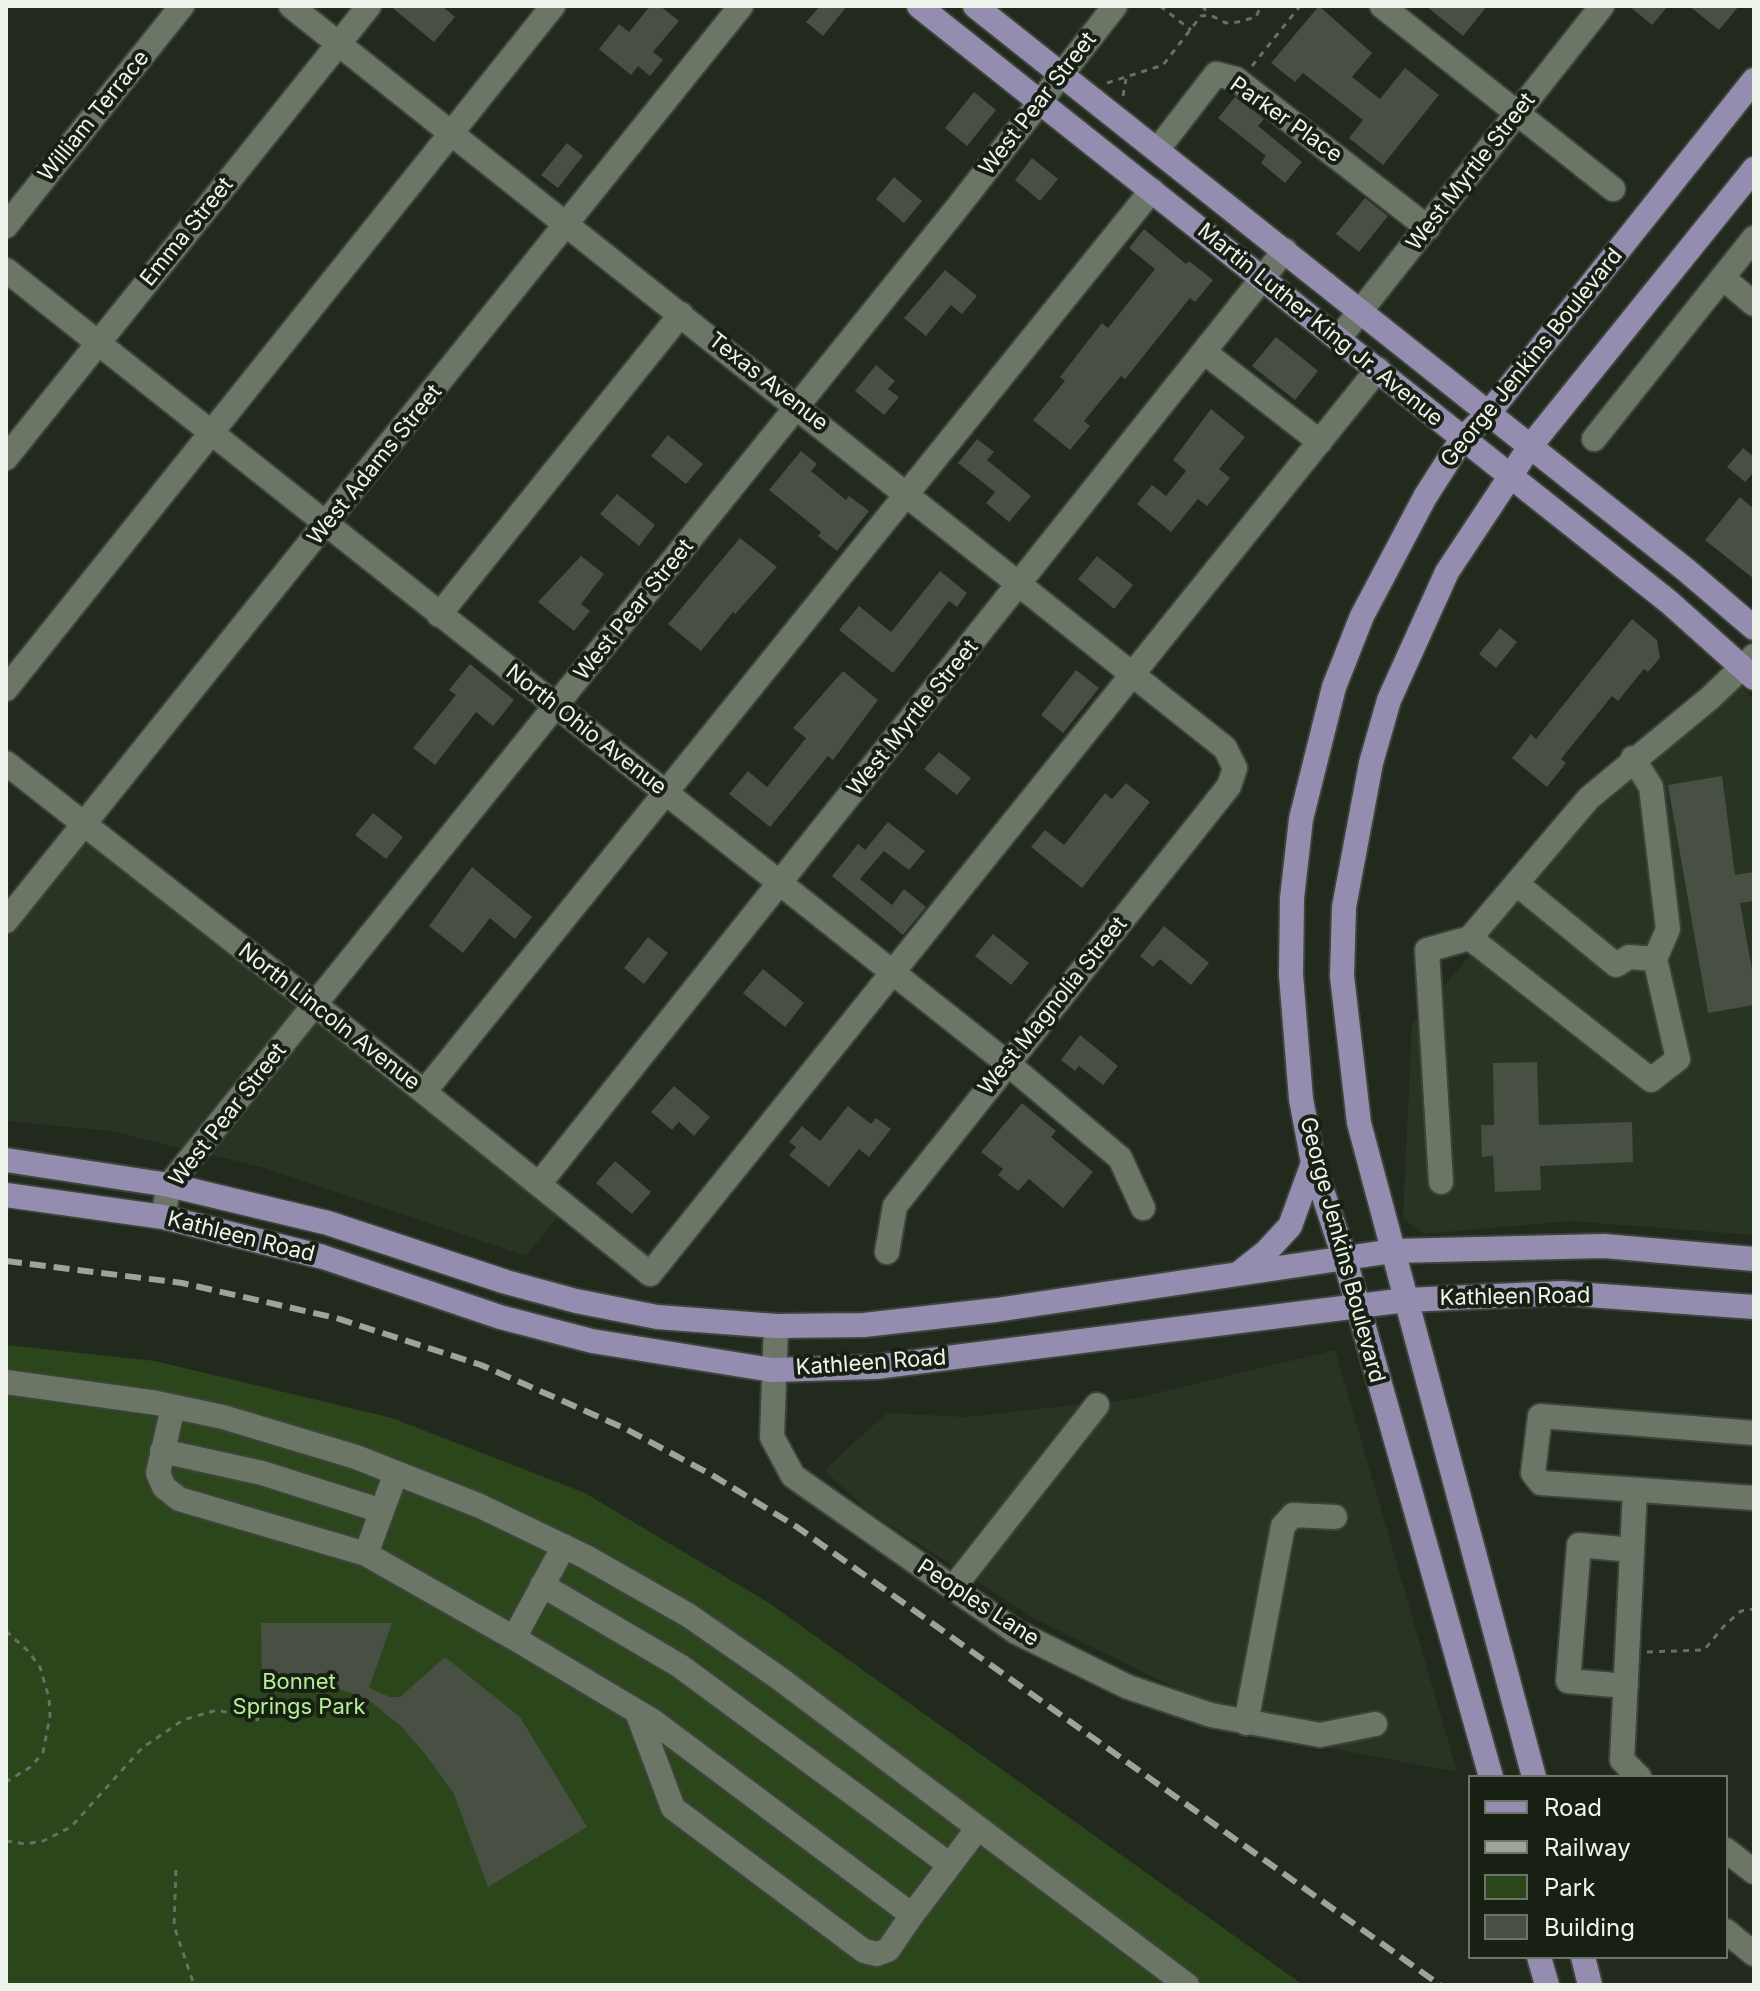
<!DOCTYPE html>
<html>
<head>
<meta charset="utf-8">
<style>
  body { margin:0 }
  #map { position:relative; width:1760px; height:1991px; overflow:hidden; background:#222a1d; font-family:Inter,sans-serif }
  canvas { display:block }
  .frame { position:absolute; inset:0; border:8px solid #eef3eb; pointer-events:none }
  .legend { position:absolute; left:1468px; top:1775px; width:260px; height:184px; box-sizing:border-box; background:#182014; border:2px solid #6e746a; margin:0; padding:10px 14px; list-style:none; font-size:24px; color:#eef3eb }
  .legend li { display:flex; align-items:center; gap:16px; height:40px }
  .legend b { width:40px; border:2px solid #6e746a }
</style>
</head>
<body>
<div id="map">
<canvas width="1760" height="1991"></canvas>
<div class="frame"></div>
<ul class="legend">
<li><b style="height:10px;background:#958db0"></b>Road</li>
<li><b style="height:10px;background:#9ea49b"></b>Railway</li>
<li><b style="height:22px;background:#2c461c"></b>Park</li>
<li><b style="height:22px;background:#475042"></b>Building</li>
</ul>
</div>
<script>
const c = document.querySelector('canvas').getContext('2d');
c.lineJoin = 'round';
function paint(path, color) { c.fillStyle = color; c.fill(path, 'evenodd'); }
const toPath = rows => new Path2D(rows.map(r => 'M' + r).join(''));
function stroke(path, color, width, dash) { c.strokeStyle = color; c.lineWidth = width; c.lineCap = dash ? 'butt' : 'round'; c.setLineDash(dash || []); c.stroke(path); }
function write(font, color, halo, rows, align = 'center') {
  c.font = font + ' Inter,sans-serif'; c.lineWidth = 8; c.setLineDash([]); c.textBaseline = 'middle'; c.strokeStyle = halo; c.fillStyle = color; for (const [text, x, y, turn = 0] of rows) {
    c.save(); c.translate(x, y); c.rotate((+turn || 0) * Math.PI / 180); c.textAlign = isNaN(turn) ? turn : align; if (halo) c.strokeText(text, 0, 0); c.fillText(text, 0, 0); c.restore();
  }
}
paint(toPath([
  [1741,685,1754,701,1754,1235,1570,1221,1424,1234,1403,1218,1412,1024,1597,805],
  [86,840,299,1006,185,1149,111,1131,6,1121,6,939],
  [316,1020,560,1214,526,1256,261,1167,208,1154],
  [1335,1350,1457,1772,1315,1745,1388,1732,1382,1712,1319,1725,1208,1704,1037,1620,974,1579,1112,1405,1109,1402,1133,1399],
  [1083,1404,955,1567,869,1512,824,1470,887,1413,967,1417]
]), '#293523');
paint(toPath([
  [6,1345,155,1361,392,1418,585,1493,769,1603,1303,1985,6,1985]
]), '#2c461c');
paint(toPath([
  [390,6,442,6,455,17,434,42],
  [650,6,660,6,679,21,653,52,663,60,650,76,638,66,631,75,599,49,619,24,629,32],
  [820,6,847,6,823,36,806,22],
  [1319,6,1372,53,1352,77,1380,99,1405,68,1439,95,1383,165,1349,138,1363,120,1303,73,1295,82,1271,63],
  [1426,6,1487,6,1463,36],
  [1629,6,1668,6,1652,25],
  [1689,6,1739,6,1719,30],
  [974,92,996,110,967,146,945,128],
  [1235,97,1264,119,1258,126,1302,162,1285,183,1261,163,1266,156,1218,118],
  [567,143,583,156,558,188,541,175],
  [1032,158,1058,179,1040,201,1015,180],
  [894,177,922,201,904,223,876,199],
  [1365,198,1388,216,1359,252,1336,234],
  [1144,229,1186,264,1189,261,1213,280,1195,302,1190,298,1125,379,1121,376,1084,421,1090,426,1070,450,1033,420,1065,381,1060,377,1084,346,1102,323,1108,328,1155,269,1129,248],
  [945,270,977,296,962,314,951,305,926,336,904,318],
  [1276,337,1318,371,1295,400,1252,366],
  [876,365,895,381,888,389,899,397,884,415,855,391],
  [1211,409,1245,437,1219,469,1230,478,1207,506,1198,499,1171,532,1137,504,1152,485,1166,496,1186,471,1173,460],
  [668,435,703,464,686,484,651,456],
  [977,439,994,452,987,460,1031,496,1009,522,986,503,995,492,958,463],
  [1743,448,1754,457,1754,472,1745,482,1727,467],
  [801,451,817,464,811,471,846,500,849,496,869,511,837,551,818,536,821,532,769,490],
  [617,494,655,525,639,546,600,514],
  [1740,497,1754,509,1754,579,1705,540],
  [740,538,777,567,735,614,733,612,701,651,668,624],
  [581,556,604,574,581,604,590,611,574,631,538,602],
  [1097,556,1133,585,1114,609,1078,579],
  [940,571,967,593,957,607,949,601,893,673,839,630,859,606,891,632],
  [1632,619,1657,640,1660,658,1648,672,1644,669,1618,701,1612,696,1561,759,1566,763,1547,787,1512,758,1531,734,1536,739],
  [1500,628,1517,642,1496,668,1479,654],
  [470,664,514,700,493,726,476,712,435,765,413,748,456,695,449,690],
  [1076,670,1099,688,1063,733,1041,715],
  [843,671,878,700,833,760,828,756,770,827,729,794,748,771,767,787,806,738,793,728],
  [939,752,971,778,957,795,924,769],
  [1722,776,1735,875,1754,872,1754,901,1740,903,1754,981,1754,1005,1708,1013,1668,785],
  [1126,783,1150,802,1082,888,1031,847,1045,830,1064,845,1105,793,1112,799],
  [373,813,403,837,386,859,355,835],
  [888,822,925,851,909,870,884,851,860,879,892,905,904,889,926,907,903,935,832,876,858,844,865,850],
  [472,867,532,917,515,939,490,918,463,953,429,926],
  [1164,926,1209,963,1191,985,1160,959,1153,967,1140,956],
  [993,934,1029,963,1011,985,975,956],
  [648,937,668,953,644,984,624,968],
  [763,969,804,1003,785,1027,743,993],
  [1080,1035,1118,1066,1103,1085,1079,1066,1075,1071,1061,1060],
  [1537,1062,1539,1125,1632,1122,1633,1162,1540,1166,1541,1190,1495,1192,1493,1156,1482,1157,1481,1125,1494,1125,1493,1063],
  [674,1086,710,1117,694,1136,679,1122,672,1130,651,1112],
  [1022,1103,1056,1131,1051,1137,1093,1172,1063,1208,1029,1179,1018,1191,998,1175,1003,1169,981,1152],
  [848,1106,871,1124,876,1118,891,1129,869,1157,859,1149,829,1187,789,1155,796,1147,789,1142,802,1126,820,1141],
  [615,1161,651,1192,632,1214,596,1183],
  [261,1623,392,1623,369,1688,390,1697,400,1697,445,1657,520,1717,587,1827,488,1887,454,1794,426,1755,402,1727,366,1698,327,1685,262,1682]
]), '#475042');
const minor = toPath([
  [291,6,1225,748,1235,768,1229,786,895,1206,887,1252],
  [1382,6,1613,189],
  [1158,149,1216,74,1236,79,1428,228],
  [6,226,182,6],
  [6,270,1007,1063,1120,1158,1143,1208],
  [1723,278,1754,304],
  [1339,338,1602,6],
  [1204,352,1320,442],
  [1594,439,1754,238],
  [6,458,369,6],
  [439,615,681,314],
  [6,689,553,6],
  [1633,758,1651,787,1668,929,1655,959],
  [6,763,342,1026,650,1274,1378,369],
  [6,921,741,6],
  [1470,938,1651,1080,1678,1059,1655,959,1629,957,1616,965,1517,884],
  [424,1092,1152,190],
  [1441,1182,1427,950,1470,938,1589,798,1710,698,1754,656],
  [539,1184,1285,250],
  [163,1217,169,1185,957,208,1115,6],
  [776,1326,772,1437,793,1476,1016,1632,1128,1687,1211,1715,1320,1735,1375,1724],
  [6,1382,157,1403,223,1417,356,1457,480,1506,586,1557,688,1615,779,1678,1187,1985],
  [173,1407,158,1473,164,1487,179,1499,366,1554,396,1473],
  [1754,1433,1540,1416,1533,1473,1541,1483,1754,1498],
  [162,1451,262,1473,382,1511],
  [1635,1490,1622,1760,1639,1777],
  [564,1546,514,1638,653,1721,912,1915,978,1828],
  [366,1554,514,1638],
  [542,1585,680,1666,950,1865],
  [953,1588,1097,1405],
  [1626,1686,1568,1681,1579,1545,1632,1550],
  [637,1712,673,1808,864,1951,877,1954,888,1950,912,1915],
  [1246,1723,1283,1526,1293,1515,1335,1517],
  [1726,1850,1754,1872],
  [1726,1931,1754,1954]
]);
const major = toPath([
  [919,6,1669,602,1754,678],
  [975,6,1686,570,1754,628],
  [6,1160,169,1185,328,1223,506,1282,576,1301,657,1317,776,1326,864,1325,996,1310,1393,1251,1604,1246,1754,1259],
  [6,1195,163,1217,323,1257,500,1317,592,1341,772,1370,876,1367,1406,1300,1561,1293,1754,1307],
  [1238,1274,1266,1252,1290,1226,1313,1163],
  [1491,1777,1345,1260,1313,1163,1301,1099,1291,975,1292,898,1301,819,1334,687,1362,616,1425,497,1462,439,1488,414,1754,80],
  [1534,1777,1359,1123,1342,976,1344,907,1371,763,1389,700,1447,572,1529,448,1754,169],
  [1539,1957,1547,1985],
  [1583,1957,1590,1985]
]);
stroke(minor, '#3d4439', 28);
stroke(major, '#3d4439', 28);
stroke(toPath([
  [1160,6,1191,30],
  [1202,6,1210,15],
  [1252,66,1300,6],
  [1107,83,1163,65,1201,16,1210,15,1226,23,1238,22,1256,17,1261,6],
  [1123,96,1126,79],
  [6,1631,28,1651,40,1667,49,1698,50,1716,43,1752,32,1766,6,1782],
  [1647,1652,1704,1650,1725,1625,1741,1611,1754,1609],
  [6,1841,26,1844,43,1841,71,1827,142,1748,183,1720,217,1710,259,1720],
  [176,1870,174,1926,194,1985]
]), '#686f64', 3, [6, 6]);
stroke(minor, '#6c7667', 24);
stroke(major, '#958db0', 24);
stroke(toPath([
  [6,1261,182,1283,336,1318,481,1365,624,1428,712,1475,797,1527,1440,1985]
]), '#9ea49b', 6, [16, 8]);
write('22px', '#eef3eb', '#182014', [
  ["West Pear Street",1038,104,-52],
  ["William Terrace",94,116,-51],
  ["Parker Place",1286,120,35],
  ["West Myrtle Street",1471,172,-52],
  ["Emma Street",187,232,-51],
  ["Martin Luther King Jr. Avenue",1320,325,39],
  ["George Jenkins Boulevard",1532,358,-51],
  ["Texas Avenue",768,382,38],
  ["West Adams Street",375,465,-51],
  ["West Pear Street",634,610,-51],
  ["West Myrtle Street",913,718,-51],
  ["North Ohio Avenue",586,730,38],
  ["West Magnolia Street",1053,1006,-51],
  ["North Lincoln Avenue",329,1017,38],
  ["West Pear Street",228,1115,-52],
  ["Kathleen Road",241,1237,14],
  ["George Jenkins Boulevard",1342,1250,75],
  ["Kathleen Road",1515,1297,-1],
  ["Kathleen Road",871,1363,-4],
  ["Peoples Lane",978,1603,33]
]);
write('22px', '#b5ee95', '#182014', [
  ["Bonnet",299,1682],
  ["Springs Park",299,1707]
]);
</script>
</body>
</html>
